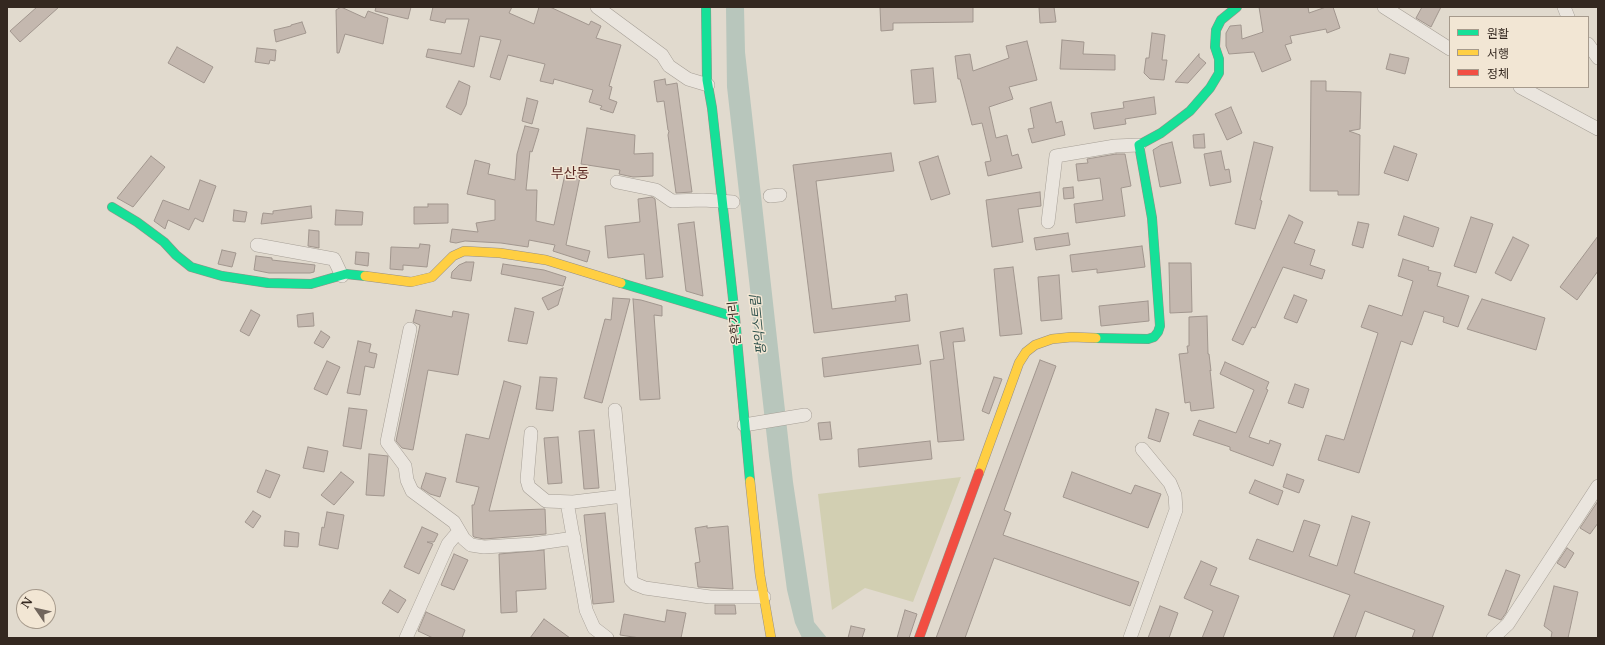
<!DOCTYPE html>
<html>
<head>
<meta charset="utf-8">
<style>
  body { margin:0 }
  #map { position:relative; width:1605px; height:645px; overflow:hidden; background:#e1dace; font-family:"Libre Baskerville","Noto Sans KR",serif }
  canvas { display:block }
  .frame { position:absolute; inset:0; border:8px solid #342820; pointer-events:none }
  .legend { position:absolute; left:1449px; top:16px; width:140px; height:72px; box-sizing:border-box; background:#f2e6d4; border:1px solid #a69a8c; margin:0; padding:5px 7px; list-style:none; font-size:12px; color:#342820 }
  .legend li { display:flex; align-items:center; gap:8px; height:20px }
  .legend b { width:20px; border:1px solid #a69a8c }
  .north { position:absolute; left:16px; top:589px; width:40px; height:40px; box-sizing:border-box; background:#f2e6d4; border:1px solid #a69a8c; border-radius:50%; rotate:304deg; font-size:11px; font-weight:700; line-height:16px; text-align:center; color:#342820 }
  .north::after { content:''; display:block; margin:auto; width:14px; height:18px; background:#71665d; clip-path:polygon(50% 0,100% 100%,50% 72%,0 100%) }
</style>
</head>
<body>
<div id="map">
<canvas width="1605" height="645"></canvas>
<div class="frame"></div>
<ul class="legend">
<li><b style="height:5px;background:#16e098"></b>원활</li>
<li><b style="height:5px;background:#ffcf43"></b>서행</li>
<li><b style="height:5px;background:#f24e42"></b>정체</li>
</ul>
<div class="north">N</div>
</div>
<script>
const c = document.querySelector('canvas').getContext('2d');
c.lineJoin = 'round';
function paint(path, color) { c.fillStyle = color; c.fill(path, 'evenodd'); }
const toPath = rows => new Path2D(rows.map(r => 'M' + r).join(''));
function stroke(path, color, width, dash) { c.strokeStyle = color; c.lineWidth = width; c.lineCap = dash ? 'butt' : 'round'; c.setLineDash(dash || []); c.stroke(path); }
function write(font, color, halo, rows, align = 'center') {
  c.font = font + ' "Libre Baskerville","Noto Sans KR",serif'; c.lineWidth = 3; c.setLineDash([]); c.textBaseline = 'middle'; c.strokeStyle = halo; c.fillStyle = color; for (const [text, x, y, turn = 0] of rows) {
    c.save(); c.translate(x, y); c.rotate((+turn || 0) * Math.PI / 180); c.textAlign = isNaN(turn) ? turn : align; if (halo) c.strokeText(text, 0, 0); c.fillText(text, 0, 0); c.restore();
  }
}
paint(toPath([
  [961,477,913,602,865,588,832,610,818,494]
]), '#d2cfb2');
paint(toPath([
  [726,7,744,7,745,52,793,482,814,622,827,638,802,638,795,623,787,590,769,456,727,87]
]), '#b8c6bc');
const building = toPath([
  [37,7,59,7,20,42,10,31,37,7],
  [341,7,365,18,368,11,388,18,383,44,345,34,339,53,337,53,336,10,341,7],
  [376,7,411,7,408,19,375,11,376,7],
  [433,7,512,7,509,13,534,24,539,7,550,7,589,25,591,21,601,26,596,38,621,45,609,86,612,87,609,99,617,102,613,113,600,109,602,106,589,102,593,90,554,79,553,84,540,81,545,64,508,55,500,80,490,77,501,40,480,36,474,67,426,57,428,49,461,54,469,19,446,19,445,23,430,20,433,7],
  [880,7,973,7,973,22,893,23,893,30,881,31,880,7],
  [1039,7,1054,7,1056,22,1040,23,1039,7],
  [1259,7,1308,7,1309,13,1326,7,1333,7,1340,28,1327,33,1326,29,1290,36,1292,43,1285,45,1291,60,1262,72,1254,52,1229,54,1226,46,1226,33,1230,26,1241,25,1242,39,1263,32,1259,7],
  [1422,7,1441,7,1431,27,1416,18,1422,7],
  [302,22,306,33,276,42,274,30,291,26,291,25,302,22],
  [1152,33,1165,35,1162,60,1167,60,1164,80,1150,79,1144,73,1146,58,1149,58,1152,33],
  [1062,40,1084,42,1083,54,1115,55,1115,70,1060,69,1062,40],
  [1027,41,1037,80,1009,87,1013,99,989,107,996,138,1007,135,1012,156,1018,154,1022,168,988,176,985,162,991,161,982,123,972,125,960,79,958,79,955,56,970,54,973,71,1009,58,1006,46,1027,41],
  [177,47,213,67,204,83,168,63,177,47],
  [257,48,276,50,275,61,270,60,269,64,255,62,257,48],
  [1199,54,1199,57,1206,63,1188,83,1175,82,1199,54],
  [1390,54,1409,58,1405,74,1386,69,1390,54],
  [933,68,936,102,914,104,911,70,933,68],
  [665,79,666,85,677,83,692,192,676,193,668,135,669,131,668,130,664,101,657,102,654,81,665,79],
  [459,81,470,86,466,105,461,115,446,107,459,81],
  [1311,81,1326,81,1326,91,1361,92,1360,129,1349,131,1360,135,1359,195,1338,195,1338,191,1310,191,1311,81],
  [1154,97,1156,114,1125,119,1126,124,1094,129,1091,113,1124,108,1123,102,1154,97],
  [527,98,538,101,532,124,522,121,527,98],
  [1051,102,1056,123,1062,121,1065,135,1032,143,1028,129,1034,128,1030,108,1051,102],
  [1231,107,1242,133,1227,140,1215,114,1231,107],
  [525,126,539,129,532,152,530,151,526,190,537,190,536,221,554,225,565,174,580,177,566,245,590,251,587,262,553,251,555,245,529,240,528,247,501,243,465,241,456,243,450,242,452,229,478,232,476,223,495,220,495,200,467,194,475,160,490,164,488,174,515,180,517,154,525,126],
  [587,128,635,135,634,154,653,153,653,176,633,177,619,174,620,170,581,164,587,128],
  [1204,134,1205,148,1194,148,1193,135,1204,134],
  [1172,142,1181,183,1160,187,1153,150,1161,145,1172,142],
  [1254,142,1273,147,1260,200,1262,201,1255,229,1235,224,1254,142],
  [1394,146,1417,154,1408,181,1384,173,1394,146],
  [1221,151,1225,170,1229,169,1231,182,1210,186,1204,154,1221,151],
  [891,153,894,171,816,181,832,309,896,301,895,296,907,294,910,321,814,333,793,165,891,153],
  [1116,154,1125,154,1131,186,1121,188,1125,216,1076,223,1074,204,1103,200,1100,178,1078,181,1076,164,1088,163,1087,159,1116,154],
  [151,156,165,167,133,207,117,198,151,156],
  [938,156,950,194,931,200,919,162,938,156],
  [200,180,216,186,203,222,195,218,189,230,168,220,165,229,154,221,163,200,189,210,200,180],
  [1073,187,1074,198,1064,199,1063,188,1073,187],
  [1040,192,1041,206,1018,209,1023,242,992,247,986,200,1040,192],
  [652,197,655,199,663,277,646,279,644,254,608,258,605,226,640,222,638,199,652,197],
  [428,204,448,204,448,223,414,224,414,207,428,207,428,204],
  [311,206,312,218,261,224,263,213,273,214,273,211,311,206],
  [234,210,247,212,245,222,233,221,234,210],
  [336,210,363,212,362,225,335,225,336,210],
  [1289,215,1303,222,1294,243,1315,250,1310,265,1325,270,1322,279,1283,267,1255,328,1252,327,1243,345,1232,340,1289,215],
  [1404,216,1439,228,1433,247,1398,235,1404,216],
  [1471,217,1493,224,1476,273,1454,266,1471,217],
  [694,222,703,296,686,291,678,224,694,222],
  [1358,222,1369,224,1363,248,1352,245,1358,222],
  [309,230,319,231,319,248,308,246,309,230],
  [1068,233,1070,245,1036,250,1034,238,1068,233],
  [1598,236,1598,271,1577,300,1560,287,1598,236],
  [1513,237,1529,245,1511,281,1495,273,1513,237],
  [420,244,430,245,427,267,403,265,403,270,390,269,391,247,419,248,420,244],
  [1142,246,1145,267,1097,273,1097,269,1072,272,1070,255,1142,246],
  [222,250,236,253,232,267,218,264,222,250],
  [356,252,369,253,368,266,355,264,356,252],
  [256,256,272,258,272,260,315,265,314,272,310,273,269,273,254,270,256,256],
  [1403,259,1429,267,1428,270,1441,273,1437,286,1469,296,1458,327,1443,322,1444,317,1424,311,1412,345,1401,341,1359,473,1318,460,1326,435,1344,440,1378,333,1361,327,1369,305,1402,316,1413,281,1398,276,1403,259],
  [466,262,474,262,471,281,451,278,452,272,459,265,466,262],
  [1169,263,1191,263,1192,312,1170,313,1169,263],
  [503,264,544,270,566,277,563,286,501,274,503,264],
  [1013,267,1022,334,1000,336,994,269,1013,267],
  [1059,275,1062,319,1041,321,1038,277,1059,275],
  [563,288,558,305,548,310,542,298,563,288],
  [1294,295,1307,300,1297,323,1284,318,1294,295],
  [613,298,630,299,602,403,584,398,605,319,611,320,613,298],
  [633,299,641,300,662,306,662,316,654,315,660,399,640,400,633,299],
  [1482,299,1545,318,1536,350,1467,329,1482,299],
  [1148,301,1149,321,1101,326,1099,306,1148,301],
  [515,308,534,312,527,344,508,341,515,308],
  [251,310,260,315,249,336,240,331,251,310],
  [416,310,452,317,453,311,469,314,458,375,428,370,413,450,402,448,396,441,420,325,413,322,416,310],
  [313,313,314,326,298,327,297,315,313,313],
  [1207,316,1208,354,1209,354,1211,371,1210,370,1214,408,1191,411,1190,402,1185,403,1179,354,1188,353,1187,346,1189,346,1189,317,1207,316],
  [963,328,965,341,953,342,964,440,938,442,930,361,944,359,940,332,963,328],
  [321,331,330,337,323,348,314,343,321,331],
  [358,341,371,344,369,352,377,354,374,368,365,366,360,395,347,393,358,341],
  [918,345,921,364,824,377,822,358,918,345],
  [1040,360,1056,366,1004,510,1011,513,1003,535,1139,582,1130,606,994,558,965,638,936,638,1040,360],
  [327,361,340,367,327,395,314,389,327,361],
  [1225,362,1269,382,1266,389,1268,390,1249,437,1269,444,1270,440,1281,444,1273,466,1230,450,1230,447,1193,435,1199,420,1236,433,1254,390,1220,374,1225,362],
  [540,377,557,378,553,411,536,409,540,377],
  [994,377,1002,379,989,414,982,411,994,377],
  [504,381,521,386,489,511,545,509,546,534,484,539,474,537,473,536,472,505,474,505,479,487,456,482,466,434,489,439,504,381],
  [1295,384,1309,389,1303,408,1288,403,1295,384],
  [349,408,367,410,361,449,343,446,349,408],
  [1156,409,1169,413,1160,442,1148,438,1156,409],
  [830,422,832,439,820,440,818,423,830,422],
  [594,430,599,488,584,489,579,431,594,430],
  [558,437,562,483,548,484,544,438,558,437],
  [930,441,932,459,859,467,858,449,930,441],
  [308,447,328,451,324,472,303,468,308,447],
  [369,454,388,456,384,496,366,495,369,454],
  [266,470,280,475,270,498,257,492,266,470],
  [341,472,354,482,334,505,321,495,341,472],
  [1072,472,1131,494,1135,485,1161,494,1148,528,1063,497,1072,472],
  [426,473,446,478,440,497,430,494,421,488,426,473],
  [1287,474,1304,480,1299,493,1283,487,1287,474],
  [1255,480,1283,491,1278,505,1249,493,1255,480],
  [1598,501,1598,523,1590,534,1580,528,1598,501],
  [253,511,261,516,253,528,245,522,253,511],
  [327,512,344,515,338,549,319,545,322,527,324,528,327,512],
  [605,513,614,602,593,604,584,515,605,513],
  [1352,516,1370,522,1354,573,1444,606,1432,638,1412,638,1415,630,1365,611,1355,638,1333,638,1350,595,1249,559,1257,539,1293,552,1304,520,1320,525,1309,556,1337,566,1352,516],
  [707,526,707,528,728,526,733,589,698,587,695,563,700,562,695,528,707,526],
  [422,527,438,534,434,542,427,542,433,544,419,574,404,567,422,527],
  [285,531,299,533,298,547,284,546,285,531],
  [1567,548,1574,553,1565,568,1557,563,1567,548],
  [544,550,546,589,516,591,517,612,501,613,499,554,544,550],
  [454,554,468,560,454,590,441,585,454,554],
  [1201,561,1217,568,1210,585,1239,596,1223,638,1202,638,1213,611,1184,598,1201,561],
  [1506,570,1520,575,1506,613,1501,620,1488,615,1506,570],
  [1554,586,1578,592,1568,638,1551,638,1552,632,1544,626,1554,586],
  [390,590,406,600,398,613,382,603,390,590],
  [715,605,735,605,736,614,715,614,715,605],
  [1160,606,1178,613,1169,638,1148,638,1160,606],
  [667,610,686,613,681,638,640,638,620,635,624,614,665,622,667,610],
  [905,610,917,614,909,638,897,638,905,610],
  [426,612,465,630,462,638,433,638,418,631,426,612],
  [544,619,570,638,530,638,544,619],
  [851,626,865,629,862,638,848,638,851,626]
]);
paint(building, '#c4b8af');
stroke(building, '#a1968e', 1);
const street = toPath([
  [597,7,662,55,669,66,688,79,708,85],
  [1384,7,1450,49],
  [1564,7,1568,17],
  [1588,44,1598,58],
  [1520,87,1598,129],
  [617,182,656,190,672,201,703,200,733,202],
  [770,196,780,195],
  [1048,222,1056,156,1115,146,1139,145],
  [257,245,334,259,342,276],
  [410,329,387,442,405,466,407,480,412,491,454,522,464,539,471,545,484,547,533,544,574,538],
  [615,410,631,580,635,584,645,588,710,597,764,597],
  [744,425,805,415],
  [531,433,527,480,529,487,546,501,573,502,623,496],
  [567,502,586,610,594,628,607,638],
  [406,638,448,544,459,531],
  [1130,638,1176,510,1175,495,1170,483,1142,449],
  [1493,638,1508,624,1598,486]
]);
const fast = toPath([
  [706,7,707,80,712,108,735,317,750,481],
  [112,207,137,222,164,242,176,255,191,267,222,276,268,283,311,284,346,274,365,276],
  [621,283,735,317],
  [1096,338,1148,339,1154,337,1158,332,1160,326,1152,218,1139,145,1161,133,1190,111,1210,88,1219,73,1219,59,1215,47,1216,30,1221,20,1237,7]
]);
const slow = toPath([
  [365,276,411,282,432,277,453,256,464,251,500,253,546,260,621,283],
  [979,473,1019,363,1026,352,1035,345,1052,339,1072,337,1096,338],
  [750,481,760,575,771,638]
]);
const jam = toPath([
  [919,638,979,473]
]);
stroke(street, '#a69f96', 14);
stroke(fast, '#968f86', 10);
stroke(slow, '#968f86', 10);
stroke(jam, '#968f86', 10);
stroke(street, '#eae5de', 13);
stroke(fast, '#16e098', 9);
stroke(slow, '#ffcf43', 9);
stroke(jam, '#f24e42', 9);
write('12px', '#342820', '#f2e6d4', [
  ["운학거리",735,323,-96]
]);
write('italic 13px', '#30524d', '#f2e6d4', [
  ["팡익스트림",759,325,-96]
]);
write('14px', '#5c2a24', '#f2e6d4', [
  ["부산동",570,174]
]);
</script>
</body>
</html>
